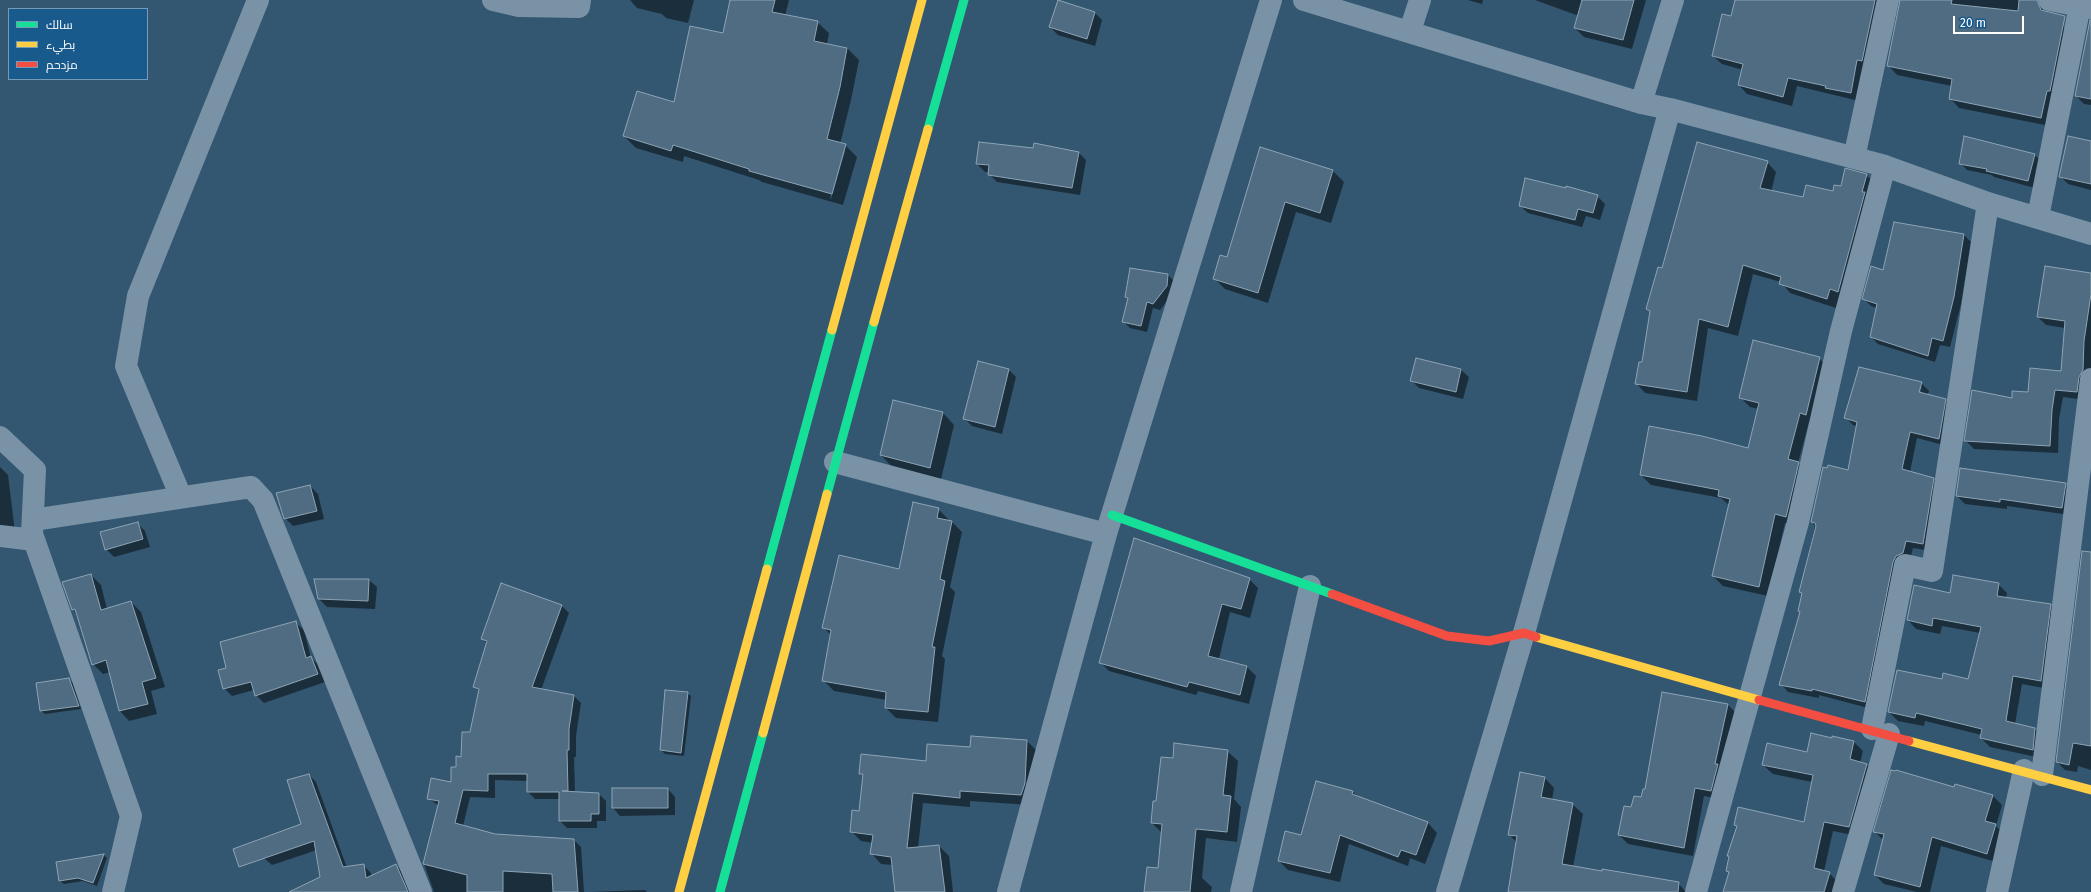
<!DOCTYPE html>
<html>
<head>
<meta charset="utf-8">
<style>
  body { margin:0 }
  #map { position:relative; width:2091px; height:892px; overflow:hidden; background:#335671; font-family:"Fira Sans",Cairo,sans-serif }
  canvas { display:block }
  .legend { position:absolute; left:8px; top:8px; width:140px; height:72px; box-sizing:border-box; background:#185a8c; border:1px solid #749cba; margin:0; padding:5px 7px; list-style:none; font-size:12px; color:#fff }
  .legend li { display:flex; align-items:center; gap:8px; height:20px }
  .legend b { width:20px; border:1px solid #749cba }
  .scale { position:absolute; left:1953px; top:16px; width:71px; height:18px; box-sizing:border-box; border:2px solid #fff; border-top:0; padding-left:5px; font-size:12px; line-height:14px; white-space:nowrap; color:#fff; -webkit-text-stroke:3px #185a8c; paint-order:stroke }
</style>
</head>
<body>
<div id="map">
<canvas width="2091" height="892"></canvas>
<ul class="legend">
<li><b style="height:5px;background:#16e098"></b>سالك</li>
<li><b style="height:5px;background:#ffcf43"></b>بطيء</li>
<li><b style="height:5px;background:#f24e42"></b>مزدحم</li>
</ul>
<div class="scale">20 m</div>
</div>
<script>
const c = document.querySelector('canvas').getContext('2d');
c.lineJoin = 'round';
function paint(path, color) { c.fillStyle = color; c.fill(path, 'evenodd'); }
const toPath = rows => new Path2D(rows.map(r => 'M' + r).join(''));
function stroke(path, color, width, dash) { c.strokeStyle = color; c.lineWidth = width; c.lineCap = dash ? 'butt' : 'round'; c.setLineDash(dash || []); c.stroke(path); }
paint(toPath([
  [630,0,694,0,688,23,666,18,662,14,637,8],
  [731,0,789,0,785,16,817,22,829,33,827,45,847,48,859,60,851,100,840,144,845,145,857,157,843,205,762,182,759,180,684,156,683,162,636,148,624,136,675,103,724,34],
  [843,151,845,151,831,199,830,198],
  [1468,0,1483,0,1482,4],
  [1535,0,1646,0,1632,49,1584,37,1575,28,1579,16],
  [1736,0,1879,0,1859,101,1797,86,1792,106,1747,94,1739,85,1743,70,1722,64,1713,56,1732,17],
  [1901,0,2050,0,2045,8,2046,12,2072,34,2050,126,1959,108,1950,98,1952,86,1897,75,1888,65],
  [1095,13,1102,20,1095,46,1058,35,1050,27],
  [2091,21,2091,105,2084,104,2076,96],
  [1965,137,2035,155,2042,162,2035,188,1994,177,1992,175,1967,170,1960,163],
  [2091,142,2091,190,2068,184,2060,176],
  [1261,149,1333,171,1344,182,1331,223,1296,212,1268,303,1225,289,1214,278,1228,258],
  [1079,153,1086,160,1080,195,997,182,989,174,989,172,985,172,977,164],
  [1767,162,1776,172,1771,192,1804,199,1833,193,1866,175,1876,184,1836,308,1790,293,1781,282,1753,274,1738,336,1708,328,1697,401,1645,393,1636,383,1642,363,1651,313,1647,309,1663,270],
  [1597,196,1605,204,1600,220,1586,216,1582,227,1528,213,1520,206],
  [1964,235,1971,242,1961,304,1950,347,1940,345,1935,362,1878,344,1871,337,1877,308,1871,306,1864,299,1884,271],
  [2091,274,2091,378,2085,400,2063,397,2059,419,2058,453,1974,449,1966,441,2012,399,2028,393,2062,372,2065,328,2046,325,2038,317],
  [1168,275,1174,281,1173,293,1160,310,1153,308,1147,332,1130,328,1123,321,1129,300,1126,297],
  [1818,357,1827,367,1815,424,1809,422,1798,463,1808,472,1796,525,1785,523,1768,596,1723,586,1713,576,1730,506,1721,498,1651,485,1641,475,1749,449,1759,409,1750,407,1740,397],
  [1009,370,1016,377,1002,434,972,426,964,418],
  [1461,370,1469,377,1463,399,1419,388,1411,380],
  [1921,383,1929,391,1927,396,1945,400,1953,408,1947,446,1917,438,1910,472,1933,479,1941,486,1931,551,1913,548,1872,709,1819,695,1819,698,1788,692,1781,684,1801,613,1803,594,1800,591,1815,526,1812,522,1828,470,1848,471,1857,426,1853,425,1846,418],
  [1919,387,1922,387,1919,398,1917,397],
  [894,401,943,413,954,425,941,479,892,467,881,455],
  [0,467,8,475,15,532,0,534],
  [2065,484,2073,491,2070,515,2007,506,2007,509,1965,504,1957,496],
  [310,486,318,494,324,519,293,526,285,518],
  [938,509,948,519,948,521,952,522,962,532,950,587,955,592,942,656,945,659,938,722,896,718,886,708,887,700,834,691,823,680,831,635,823,627,900,570],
  [137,523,145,531,150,547,114,557,106,549],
  [91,575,101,585,107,609,131,602,141,612,165,687,151,691,157,714,129,721,120,711,110,672,103,674,93,664,78,614,73,609],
  [1249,579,1258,588,1250,618,1230,612,1219,659,1247,667,1256,676,1249,704,1198,691,1196,695,1109,671,1100,662],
  [369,580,377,587,375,609,327,607,319,599],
  [2091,583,2091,770,2078,766,2077,772,2065,770,2057,762],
  [1998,584,2007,593,2006,598,2050,605,2059,614,2049,689,2022,684,2015,724,2035,729,2043,738,2041,758,1990,747,1981,738,1982,735,1925,721,1924,726,1898,721,1889,712,1942,680,1969,680,1980,633,1942,626,1940,634,1916,629,1908,620,1951,594],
  [562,606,569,613,541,690,574,696,581,703,576,736,576,757,574,757,575,793,599,794,606,801,606,821,597,821,597,828,567,828,560,821,560,799,535,799,528,792,528,781,495,780,495,798,470,797,463,826,494,835,574,840,581,847,584,892,434,892,424,864,439,806,428,798,452,783,470,733,480,692,475,687,487,644,482,638],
  [296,623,304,630,311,658,319,665,325,682,264,703,256,695,254,690,232,696,224,688,228,669],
  [69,679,73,683,81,709,45,714,41,711],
  [687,693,691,696,684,756,665,754,661,750],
  [1662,693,1728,705,1737,714,1720,799,1704,796,1693,856,1628,844,1619,835,1632,808,1642,798,1645,790],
  [1027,741,1037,751,1031,805,970,801,970,807,923,803,918,848,939,846,949,856,953,892,896,892,893,865,881,864,872,854,873,843,861,841,851,831,860,813,864,777,860,773,927,763,971,749],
  [1854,742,1863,751,1860,763,1867,765,1876,774,1858,836,1833,831,1824,871,1829,873,1838,882,1836,892,1724,892,1730,873,1727,870,1728,856,1737,827,1735,825,1805,823,1812,782,1773,774,1763,765],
  [1227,751,1238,761,1234,799,1241,807,1237,842,1206,838,1202,878,1212,887,1211,892,1145,892,1159,869,1162,833,1152,823,1173,759],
  [309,775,316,782,347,868,363,865,371,873,371,876,396,866,404,873,411,892,291,892,321,878,317,850,272,865,264,858,256,840,302,824],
  [1544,777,1554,788,1552,800,1572,804,1583,814,1573,867,1677,882,1686,892,1509,892,1517,843,1509,834],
  [1956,785,1993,796,2002,805,1996,826,2004,834,1996,862,1941,846,1930,892,1917,892,1884,884,1875,875,1883,840,1875,832,1955,788],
  [668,789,675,797,675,815,620,816,613,808],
  [1353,792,1358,797,1428,823,1437,833,1425,864,1410,858,1408,866,1349,844,1340,882,1288,870,1279,861,1301,836],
  [104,855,107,858,97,886,83,881,64,884,60,881],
  [645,890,647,892,588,892]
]), '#0007');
const building = toPath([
  [730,0,775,0,772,12,818,21,814,41,847,48,840,87,827,139,846,144,832,194,749,171,749,169,673,145,671,151,623,136,637,91,674,102,690,26,723,33,730,0],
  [1058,0,1095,12,1087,39,1049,27,1058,0],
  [1582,0,1634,0,1623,40,1574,28,1582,0],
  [1735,0,1875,0,1862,61,1857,60,1851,93,1825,88,1826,86,1788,78,1783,97,1738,85,1743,64,1712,56,1722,14,1731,16,1735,0],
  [1900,0,1952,0,1951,4,2018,11,2019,0,2037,0,2041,10,2065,16,2050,91,2047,91,2041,118,1949,99,1952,79,1887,66,1900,0],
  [2090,20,2091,20,2091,99,2075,96,2090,20],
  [1964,136,2035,154,2028,181,1986,171,1987,169,1959,164,1964,136],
  [2068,136,2091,141,2091,184,2059,177,2068,136],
  [979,142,1033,148,1034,143,1079,152,1072,188,988,175,989,165,976,164,979,142],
  [1697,142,1768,161,1760,188,1803,197,1806,185,1833,191,1834,185,1841,186,1845,168,1867,174,1862,192,1865,192,1838,292,1830,289,1827,299,1779,284,1781,277,1743,265,1728,327,1699,319,1687,392,1635,384,1639,362,1642,362,1650,311,1646,309,1658,267,1662,268,1697,142],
  [1260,147,1333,170,1320,213,1285,202,1258,293,1213,279,1220,255,1227,257,1260,147],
  [1525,178,1566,188,1566,186,1598,195,1593,213,1578,209,1575,220,1519,206,1525,178],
  [1894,222,1964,234,1954,297,1943,341,1932,338,1928,356,1870,337,1877,304,1862,299,1871,266,1883,270,1894,222],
  [2045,266,2091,273,2091,294,2084,341,2083,370,2079,377,2077,392,2055,390,2052,410,2050,446,1964,441,1972,390,2012,398,2012,391,2028,392,2030,368,2061,371,2065,321,2037,317,2045,266],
  [1130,268,1168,274,1167,286,1153,304,1147,302,1141,326,1122,322,1128,298,1125,297,1130,268],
  [1753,340,1820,357,1806,415,1800,413,1788,459,1799,462,1786,517,1775,514,1759,587,1712,576,1730,499,1718,496,1719,490,1640,475,1649,426,1702,436,1748,448,1759,403,1739,398,1753,340],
  [1416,358,1461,369,1456,392,1410,381,1416,358],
  [978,361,1009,369,995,427,963,419,978,361],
  [1859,367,1922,382,1919,392,1946,399,1939,439,1910,432,1902,469,1934,478,1923,544,1906,541,1903,553,1896,556,1893,562,1865,702,1812,689,1812,691,1779,685,1800,612,1798,611,1802,593,1799,592,1816,526,1815,523,1811,522,1823,467,1827,468,1828,465,1848,470,1857,422,1844,418,1859,367],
  [893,400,943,412,930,468,880,455,893,400],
  [1960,468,2066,483,2062,508,2000,499,2000,502,1956,496,1960,468],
  [310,485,317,511,284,519,276,493,310,485],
  [913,502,939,508,937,518,952,521,940,579,945,581,932,647,935,647,928,712,885,708,886,692,822,681,831,630,822,628,839,555,899,569,913,502],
  [138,522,143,539,105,550,100,532,138,522],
  [1134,538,1250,578,1241,609,1222,604,1208,656,1247,666,1240,695,1189,682,1187,687,1099,663,1134,538],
  [2082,551,2091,552,2091,746,2073,743,2069,765,2056,762,2082,551],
  [91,574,101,610,131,601,156,678,142,682,148,704,119,711,106,660,92,665,75,609,72,610,62,582,91,574],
  [1953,575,1999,583,1997,596,2051,604,2041,681,2013,676,2006,721,2035,728,2033,750,1980,738,1982,729,1916,713,1915,718,1888,712,1897,670,1942,679,1943,673,1968,679,1981,627,1933,618,1932,626,1907,620,1914,585,1950,593,1953,575],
  [314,579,369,579,368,601,318,599,314,579],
  [501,583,562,605,532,687,574,695,569,729,569,750,567,750,568,791,562,791,599,793,599,814,591,814,591,821,559,821,559,792,527,792,527,774,488,774,488,791,463,790,455,823,495,834,574,839,578,892,553,892,552,874,503,871,503,892,467,892,467,875,423,864,439,801,427,799,431,778,451,782,451,767,456,767,456,756,461,757,462,732,470,732,479,689,473,687,487,641,481,639,501,583],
  [296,621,306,658,311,656,318,674,255,696,251,682,223,689,218,670,226,668,220,642,296,621],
  [69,678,79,706,40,711,36,683,69,678],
  [665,690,688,692,681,753,660,750,665,690],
  [1662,692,1728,704,1715,764,1718,764,1711,791,1695,788,1684,848,1618,835,1624,806,1631,807,1634,796,1641,797,1643,789,1645,789,1662,692],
  [1811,733,1832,738,1832,736,1854,741,1850,759,1867,764,1849,827,1824,822,1814,868,1830,872,1824,892,1723,892,1729,872,1726,871,1729,856,1727,856,1737,826,1734,825,1738,807,1804,822,1813,775,1762,765,1767,743,1807,752,1811,733],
  [971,736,1027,740,1025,783,1021,795,960,791,960,798,913,793,907,848,939,845,945,892,895,892,891,857,870,854,873,835,850,832,852,810,859,811,863,774,859,774,861,754,926,761,927,744,970,747,971,736],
  [1174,743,1228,750,1223,795,1231,796,1227,832,1196,829,1190,892,1144,892,1147,867,1158,868,1162,824,1151,823,1153,801,1156,801,1161,757,1173,758,1174,743],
  [1891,770,1895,771,1896,770,1954,787,1955,784,1993,795,1985,821,1996,824,1987,854,1932,837,1920,887,1874,875,1884,834,1873,832,1891,770],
  [1520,772,1545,777,1541,797,1573,803,1562,864,1602,871,1602,869,1679,882,1678,892,1508,892,1517,836,1508,835,1520,772],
  [309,774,343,867,364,864,366,878,396,864,408,892,289,892,320,877,314,841,239,867,233,849,301,824,287,780,309,774],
  [1316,781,1353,791,1352,794,1428,822,1416,855,1401,850,1398,857,1340,835,1330,873,1278,861,1285,831,1301,835,1316,781],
  [612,788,668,788,668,808,612,808,612,788],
  [104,854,93,883,78,878,59,881,56,862,104,854]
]);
paint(building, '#4f6c82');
stroke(building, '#8ea4b4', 1);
stroke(toPath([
  [493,0,519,6,579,7,580,0],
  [1304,0,1641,103,1670,109,1885,166,1988,203,2091,234],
  [2049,0,2091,8],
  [1410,31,1420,0],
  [1641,103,1673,0],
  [1854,158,1888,0],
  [2038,217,2081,0],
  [0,437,35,470,32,534,131,816,113,892],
  [835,462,1106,534],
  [181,497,126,366,138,296,258,0],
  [33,520,251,487,263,500,421,892],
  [0,536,34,540],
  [1872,729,1905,565,1932,571,1988,203],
  [2042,775,2091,379],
  [1008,892,1106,534,1271,0],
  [1241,892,1310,586],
  [1447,892,1524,633,1670,109],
  [1696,892,1798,522,1841,331,1885,166],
  [1843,892,1889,734],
  [1997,892,2024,770]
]), '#7a92a6', 22);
stroke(toPath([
  [928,129,964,0],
  [827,494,874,322],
  [1112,515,1332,594],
  [767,569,832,330],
  [720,892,763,733]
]), '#16e098', 9);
stroke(toPath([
  [874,322,928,129],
  [832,330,922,0],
  [1536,637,1759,700],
  [763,733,827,494],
  [1909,741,2091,790],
  [679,892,767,569]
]), '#ffcf43', 9);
stroke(toPath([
  [1332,594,1447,636,1489,641,1524,633,1536,637],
  [1759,700,1909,741]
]), '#f24e42', 9);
</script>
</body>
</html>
